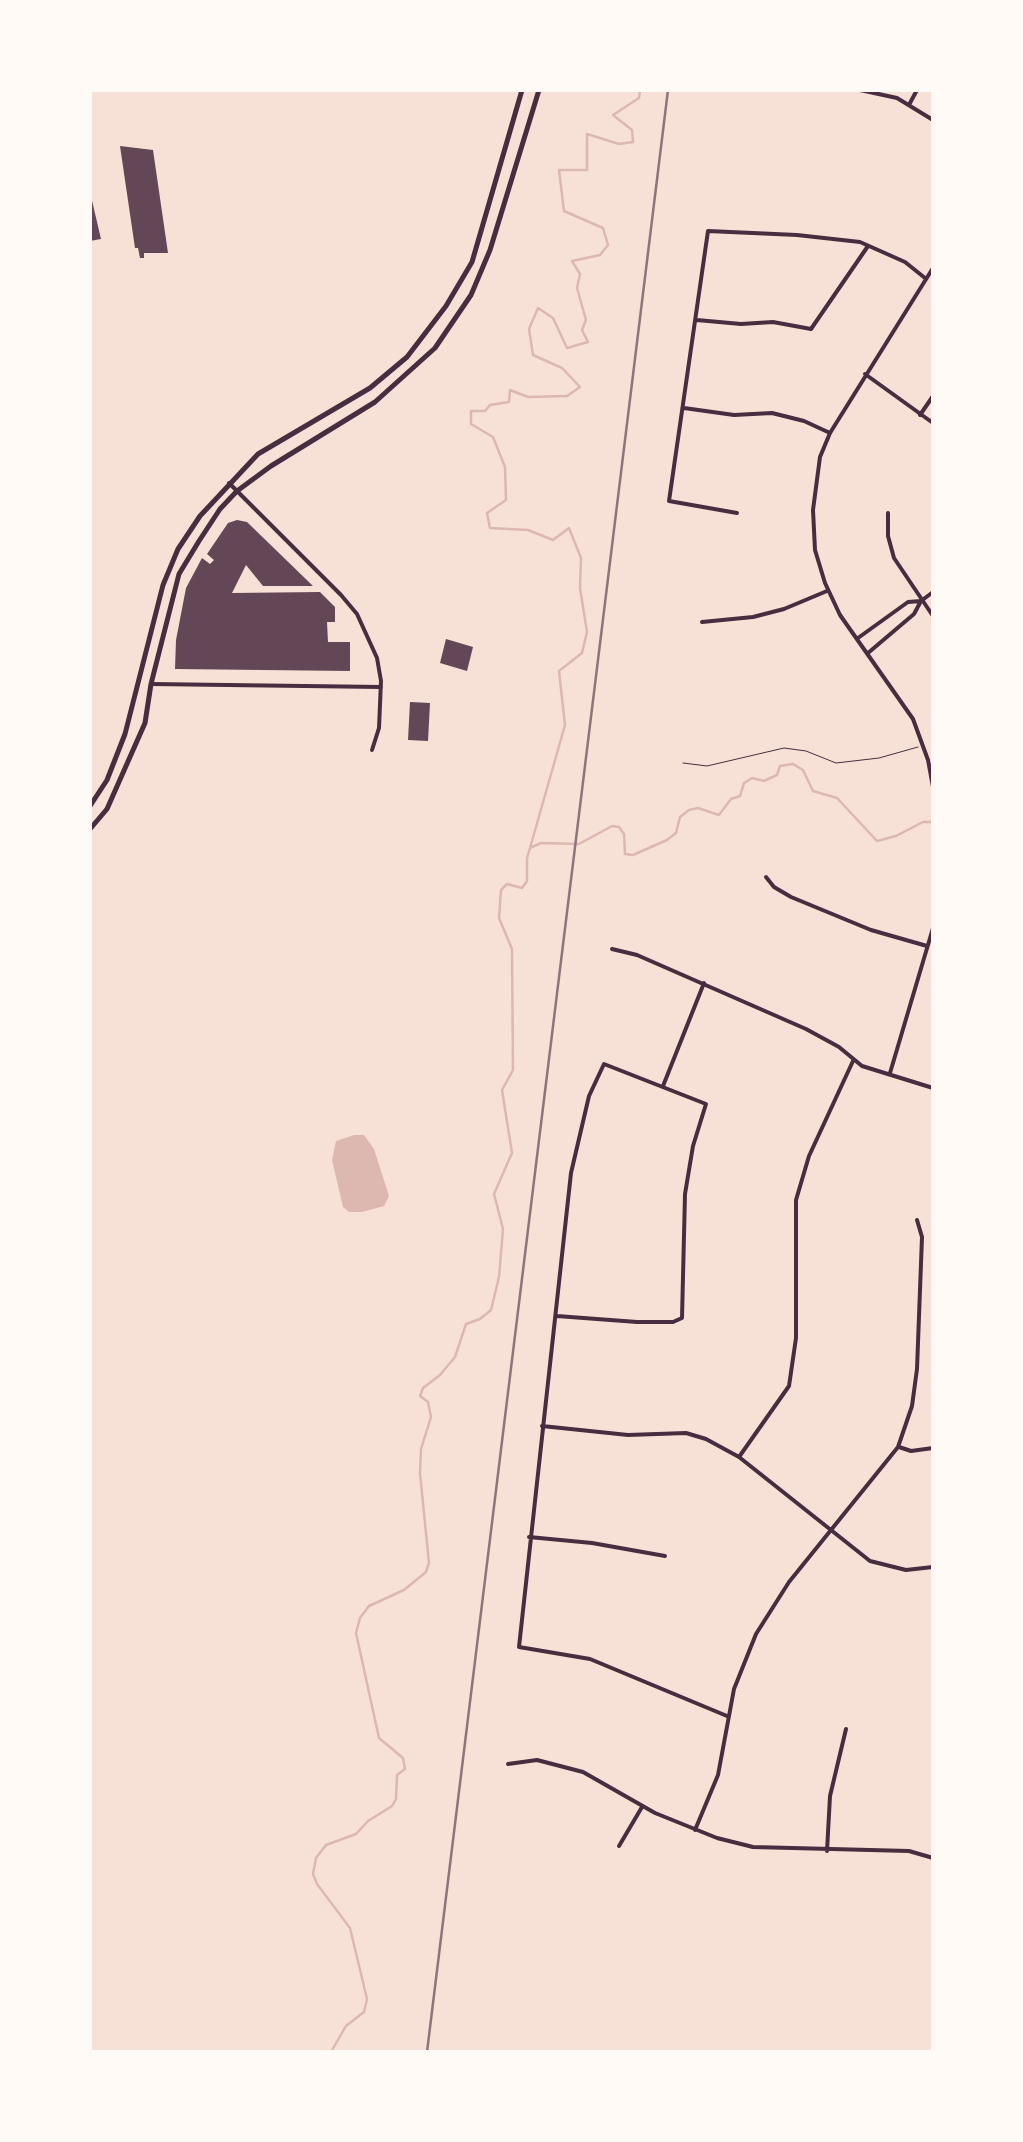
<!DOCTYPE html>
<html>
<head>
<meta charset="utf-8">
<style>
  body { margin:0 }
  #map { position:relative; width:1023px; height:2142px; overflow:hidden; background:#f7e1d7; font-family:"Fira Sans",sans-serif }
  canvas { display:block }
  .frame { position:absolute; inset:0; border:92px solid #fffaf5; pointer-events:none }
</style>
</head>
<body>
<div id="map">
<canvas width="1023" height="2142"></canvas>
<div class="frame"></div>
</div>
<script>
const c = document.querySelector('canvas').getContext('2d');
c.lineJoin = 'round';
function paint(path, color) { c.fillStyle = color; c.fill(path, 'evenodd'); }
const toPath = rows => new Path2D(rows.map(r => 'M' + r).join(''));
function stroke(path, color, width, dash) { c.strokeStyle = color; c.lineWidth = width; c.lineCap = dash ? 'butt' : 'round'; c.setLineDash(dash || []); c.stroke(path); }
paint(toPath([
  [354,1135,364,1135,374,1149,389,1196,384,1206,362,1212,349,1212,343,1207,332,1160,336,1141]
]), '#dcb8b0');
stroke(toPath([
  [530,848,565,725,559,671,582,653,587,632,580,588,581,558,569,528,553,540,528,530,490,528,487,513,506,500,505,467,493,437,471,424,471,411,485,411,490,405,509,402,510,390,528,397,567,396,580,387,562,368,533,355,529,329,538,308,553,318,567,348,588,342,582,330,586,320,577,288,580,274,572,261,600,255,608,245,603,228,564,211,559,170,587,170,587,134,619,144,633,142,632,130,613,115,639,98,640,90],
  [331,2052,346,2026,364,2012,367,1999,350,1928,317,1884,313,1874,316,1858,326,1845,356,1834,368,1821,392,1806,396,1799,397,1775,405,1769,403,1758,379,1738,356,1633,360,1618,369,1606,404,1590,426,1572,429,1563,420,1473,421,1449,431,1417,428,1402,420,1396,423,1388,440,1375,455,1357,466,1324,480,1319,491,1310,499,1277,503,1229,494,1194,512,1153,502,1090,513,1070,512,949,499,918,501,890,507,884,522,888,527,881,527,858,530,848,541,843,579,844,612,826,619,827,624,834,625,854,633,855,667,840,676,833,680,817,689,810,698,808,719,815,731,799,740,796,744,783,752,778,764,781,777,775,780,766,793,764,803,770,813,791,837,798,877,841,896,836,923,822,933,822]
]), '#dcb8b0', 2.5);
paint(toPath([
  [120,146,153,150,168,253,144,253,144,258,140,258,138,248,135,248],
  [90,192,101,239,90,241],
  [237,520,247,522,313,586,263,586,246,565,232,593,320,592,335,607,335,622,327,622,328,642,350,642,350,671,175,669,176,640,186,588,202,558,210,564,214,560,207,554,228,523],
  [446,639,473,647,467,671,440,663],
  [410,702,430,703,428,741,408,740]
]), '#644757');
stroke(toPath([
  [683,763,707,766,784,748,806,751,836,763,879,758,918,747]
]), '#4a2c40', 1);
stroke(toPath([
  [860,90,897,98,933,120],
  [910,103,917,90],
  [933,268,830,433,820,457,813,510,815,550,825,583,840,615,913,719,928,760,933,787],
  [697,320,741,324,773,322,811,329,868,246],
  [865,374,933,423],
  [684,408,734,415,772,413,804,421,830,433],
  [920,415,933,396],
  [229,483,341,595,357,614,377,658,381,681,379,728,372,750],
  [737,513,669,501,708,231,797,235,860,242,905,262,925,278],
  [888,513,888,536,894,558,933,616],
  [702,622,753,617,784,609,827,591],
  [858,638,908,602,921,601],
  [868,653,914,614,921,601,933,592],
  [151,684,381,687],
  [766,877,774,887,791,897,871,930,927,946],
  [612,949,637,955,806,1029,839,1047,862,1066,933,1088],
  [890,1073,933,928],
  [663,1086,704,983],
  [557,1316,637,1322,673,1322,682,1318,685,1194,693,1146,706,1104,604,1064,589,1096,571,1173,519,1647,590,1659,727,1716],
  [542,1426,628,1435,686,1433,706,1439,739,1457,870,1561,906,1570,933,1567],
  [899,1447,911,1451,933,1448],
  [739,1457,789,1386,796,1338,796,1200,809,1156,853,1061],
  [529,1537,592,1543,665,1556],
  [508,1764,537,1760,583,1772,655,1813,717,1838,753,1847,909,1851,933,1858],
  [695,1830,718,1775,734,1689,756,1634,789,1582,898,1447,912,1406,917,1369,922,1237,917,1220],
  [619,1846,642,1807],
  [827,1851,830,1796,846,1729]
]), '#4a2c40', 4);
stroke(toPath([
  [90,806,107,780,125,734,163,585,178,549,200,516,258,454,370,388,407,357,446,306,472,262,522,90],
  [90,829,107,809,145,723,151,684,179,574,199,541,220,509,237,491,271,466,375,402,435,348,471,295,490,250,539,90]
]), '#4a2c40', 5);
stroke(toPath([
  [427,2052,668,90]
]), '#8f747c', 2.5);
</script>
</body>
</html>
